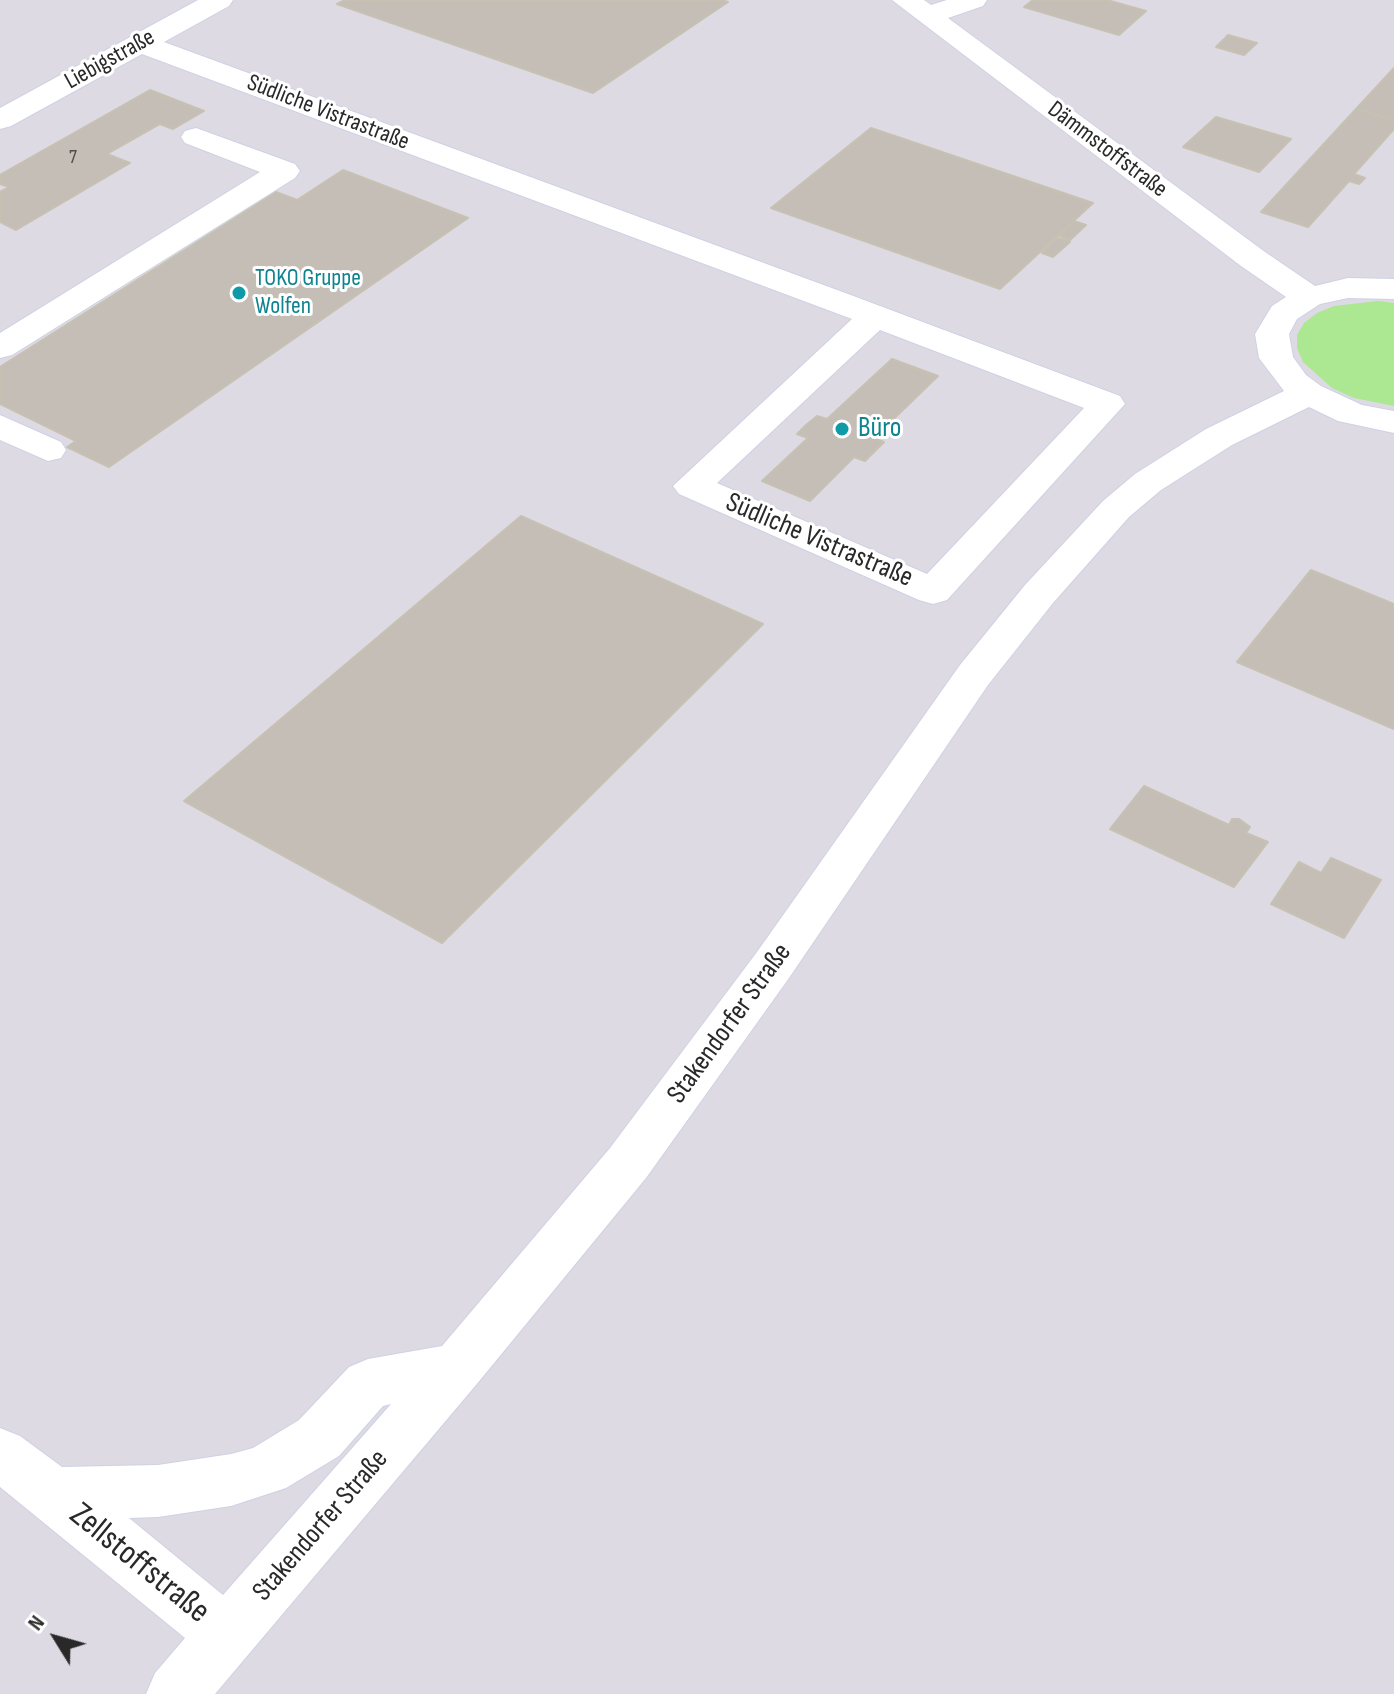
<!DOCTYPE html>
<html>
<head>
<meta charset="utf-8">
<style>
  body { margin:0 }
  #map { position:relative; width:1394px; height:1694px; overflow:hidden; background:#ece4d9; font-family:"Sofia Sans Condensed",sans-serif }
  canvas { display:block }
  .north { position:absolute; left:16px; top:1598px; width:80px; height:80px; -webkit-text-stroke:6px #fff; paint-order:stroke; rotate:307deg; font-size:22px; font-weight:700; line-height:32px; text-align:center; color:#292929 }
  .north::after { content:''; display:block; margin:auto; width:28px; height:36px; background:#292929; clip-path:polygon(50% 0,100% 100%,50% 72%,0 100%) }
</style>
</head>
<body>
<div id="map">
<canvas width="1394" height="1694"></canvas>
<div class="north">N</div>
</div>
<script>
const c = document.querySelector('canvas').getContext('2d');
c.lineJoin = 'round';
function paint(path, color) { c.fillStyle = color; c.fill(path, 'evenodd'); }
const toPath = rows => new Path2D(rows.map(r => 'M' + r).join(''));
function stroke(path, color, width, dash) { c.strokeStyle = color; c.lineWidth = width; c.lineCap = dash ? 'butt' : 'round'; c.setLineDash(dash || []); c.stroke(path); }
function write(font, color, halo, rows, align = 'center') {
  c.font = font + ' "Sofia Sans Condensed",sans-serif'; c.lineWidth = 6; c.setLineDash([]); c.textBaseline = 'middle'; c.strokeStyle = halo; c.fillStyle = color; for (const [text, x, y, turn = 0] of rows) {
    c.save(); c.translate(x, y); c.rotate((+turn || 0) * Math.PI / 180); c.textAlign = isNaN(turn) ? turn : align; if (halo) c.strokeText(text, 0, 0); c.fillText(text, 0, 0); c.restore();
  }
}
paint(toPath([
  [0,0,1394,0,1394,1694,0,1694]
]), '#dddae4');
paint(toPath([
  [1378,301,1394,303,1394,406,1354,398,1332,388,1303,362,1297,348,1297,335,1304,323,1317,313,1334,306]
]), '#ace791');
const building = toPath([
  [345,0,722,0,728,2,593,93,337,4,345,0],
  [1033,0,1107,0,1146,11,1119,35,1024,7,1033,0],
  [1228,35,1257,43,1244,55,1216,47,1228,35],
  [1394,68,1394,120,1356,109,1394,68],
  [150,90,204,111,173,129,160,124,107,154,130,163,16,230,0,222,0,192,9,187,0,184,0,175,150,90],
  [1356,109,1394,120,1394,129,1354,174,1365,178,1359,184,1349,181,1308,227,1261,212,1356,109],
  [1216,117,1291,139,1259,172,1183,147,1216,117],
  [871,128,1093,203,1000,289,771,208,871,128],
  [343,170,468,218,109,467,67,447,76,441,0,404,0,367,276,192,297,200,343,170],
  [1074,221,1086,225,1070,240,1059,236,1074,221],
  [1057,238,1070,242,1053,257,1042,253,1057,238],
  [892,359,938,376,874,438,884,442,865,461,854,457,810,501,762,481,808,438,797,434,806,425,817,416,827,419,892,359],
  [521,516,763,624,442,943,184,801,521,516],
  [1311,570,1394,604,1394,729,1237,662,1311,570],
  [1144,786,1229,825,1232,819,1239,819,1250,827,1246,833,1268,842,1234,887,1110,829,1144,786],
  [1331,858,1381,880,1344,938,1271,904,1299,862,1321,873,1331,858]
]);
paint(building, '#c4beb6');
stroke(building, '#c7c1b3', 2);
const minor = toPath([
  [198,0,233,0,229,6,164,42,848,294,1120,396,1125,404,947,600,933,604,919,600,679,494,673,486,852,319,142,54,11,126,0,129,0,108,198,0],
  [880,330,1084,408,927,574,717,483,880,330],
  [892,0,924,0,931,5,947,0,987,0,983,6,948,18,1265,252,1315,286,1348,278,1394,279,1394,299,1348,298,1320,304,1297,319,1289,334,1293,357,1306,375,1321,386,1362,405,1394,411,1394,433,1338,421,1309,407,1232,445,1161,490,1129,517,1053,603,988,685,789,978,646,1178,476,1385,215,1694,146,1694,155,1673,185,1638,0,1487,0,1428,20,1436,62,1467,158,1465,231,1454,253,1448,299,1420,349,1367,368,1359,442,1346,610,1148,757,952,960,665,1025,585,1103,501,1135,474,1206,429,1284,391,1259,358,1255,334,1272,306,1286,297,1241,266,892,0],
  [391,1404,223,1595,129,1518,158,1517,231,1506,286,1488,339,1456,383,1406,391,1404],
  [196,128,295,164,300,171,295,178,12,355,0,358,0,333,260,172,185,143,181,137,185,131,196,128],
  [0,415,61,442,66,450,61,458,48,461,0,440,0,415]
]);
stroke(minor, '#ced2e3', 2);
paint(minor, '#fff');
for (const [x, y, r, color] of [
  [239,293,8,"#0f9aa8"],
  [842,429,8,"#0f9aa8"]
]) { const dot = new Path2D(); dot.arc(x, y, r, 0, 2 * Math.PI); c.fillStyle = color; c.fill(dot); stroke(dot, '#fff', 3); }
write('20px', '#504e4c', null, [
  ["7",73,158]
]);
write('24px', '#292929', '#fff', [
  ["Liebigstraße",110,60,-29],
  ["Südliche Vistrastraße",328,113,21],
  ["Dämmstoffstraße",1107,150,37]
]);
write('24px', '#0d838f', '#fff', [
  ["TOKO Gruppe",255,279],
  ["Wolfen",255,307]
], 'left');
write('28px', '#0d838f', '#fff', [
  ["Büro",858,429]
], 'left');
write('28px', '#292929', '#fff', [
  ["Südliche Vistrastraße",819,541,23],
  ["Stakendorfer Straße",730,1024,-54],
  ["Stakendorfer Straße",321,1526,-49]
]);
write('34px', '#292929', '#fff', [
  ["Zellstoffstraße",139,1564,39]
]);
</script>
</body>
</html>
